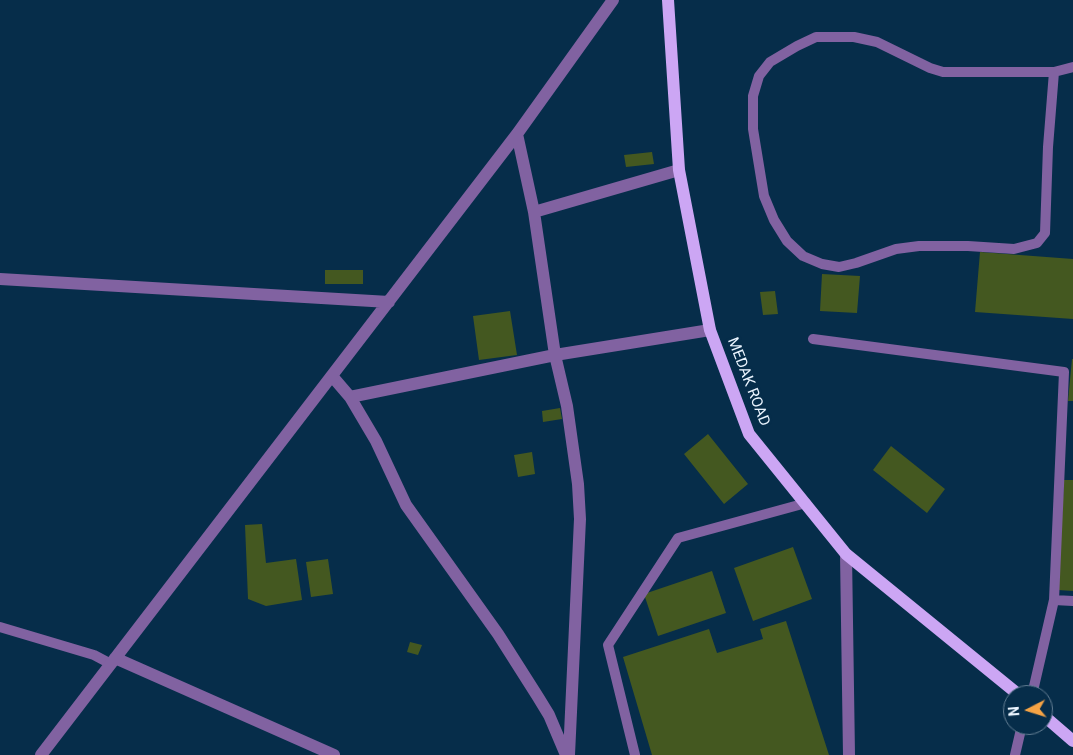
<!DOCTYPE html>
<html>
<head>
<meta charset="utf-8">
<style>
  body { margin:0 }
  #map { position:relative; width:1073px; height:755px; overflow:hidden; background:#062d4a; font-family:Roboto,sans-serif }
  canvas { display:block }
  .north { position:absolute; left:1003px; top:685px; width:50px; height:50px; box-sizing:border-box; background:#062d4a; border:1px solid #627d92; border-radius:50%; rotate:265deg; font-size:14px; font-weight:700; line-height:20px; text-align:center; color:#ebf5ff }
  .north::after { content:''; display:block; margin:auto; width:18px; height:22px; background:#f5a345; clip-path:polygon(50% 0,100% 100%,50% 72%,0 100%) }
</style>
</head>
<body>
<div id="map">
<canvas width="1073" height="755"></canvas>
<div class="north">N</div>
</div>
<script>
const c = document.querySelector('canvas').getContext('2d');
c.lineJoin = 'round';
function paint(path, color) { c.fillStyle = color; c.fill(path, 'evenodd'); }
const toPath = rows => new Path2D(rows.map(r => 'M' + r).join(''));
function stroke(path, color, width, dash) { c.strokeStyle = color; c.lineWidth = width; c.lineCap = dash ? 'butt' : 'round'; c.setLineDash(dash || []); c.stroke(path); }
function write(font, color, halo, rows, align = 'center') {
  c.font = font + ' Roboto,sans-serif'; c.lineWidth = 5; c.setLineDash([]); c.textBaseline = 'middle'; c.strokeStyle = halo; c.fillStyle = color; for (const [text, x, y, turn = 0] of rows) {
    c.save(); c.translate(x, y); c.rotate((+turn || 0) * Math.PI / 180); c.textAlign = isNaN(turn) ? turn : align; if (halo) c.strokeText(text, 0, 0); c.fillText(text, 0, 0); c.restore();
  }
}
paint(toPath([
  [652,152,654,164,626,167,624,155],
  [980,252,1073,259,1073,319,975,312],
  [325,270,363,270,363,284,325,284],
  [822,274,860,276,857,313,820,311],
  [775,291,778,314,763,315,760,292],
  [510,311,517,355,479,360,473,316],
  [1072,359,1073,359,1073,401,1068,401],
  [560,408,562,419,543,422,542,411],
  [708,434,748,484,724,504,684,454],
  [891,446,945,489,927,513,873,470],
  [532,452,535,474,518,477,514,455],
  [1064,480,1073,480,1073,591,1058,590],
  [262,524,266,563,296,559,302,600,266,606,248,599,245,525],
  [793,547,812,599,753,621,734,568],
  [328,559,333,594,311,597,306,562],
  [712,571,726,613,658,636,644,594],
  [786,621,829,755,652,755,623,657,709,629,717,653,763,639,760,629],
  [410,642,422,645,418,655,407,652]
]), '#445820');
stroke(toPath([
  [1054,72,943,72,930,68,877,42,854,37,816,37,797,46,770,62,759,76,753,96,753,129,764,196,774,220,787,241,803,256,822,264,839,267,856,263,896,249,919,246,968,246,1014,249,1037,243,1045,233,1048,147,1054,72,1073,67],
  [813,339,1064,372,1054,600],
  [0,627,94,655,111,664],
  [1032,695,1054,600,1073,601],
  [635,755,608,645,678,538,806,503],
  [1015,755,1022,725]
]), '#8162a1', 10);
stroke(toPath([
  [517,134,534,212,555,355,710,330],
  [534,212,679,170],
  [0,279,389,302],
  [332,376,350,397,376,441,406,505,498,634,538,697,549,715,566,755],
  [350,397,555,355,567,406,578,484,580,519,569,755],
  [846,554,849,755],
  [115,658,334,755],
  [41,755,517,134,613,0]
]), '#8162a1', 12);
stroke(toPath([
  [668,0,679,170,710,330,749,434,846,554,1019,695],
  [1043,715,1073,741]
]), '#cca6f4', 12);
write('15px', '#ebf5ff', '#062d4a', [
  ["MEDAK ROAD",748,382,69]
]);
</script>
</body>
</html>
